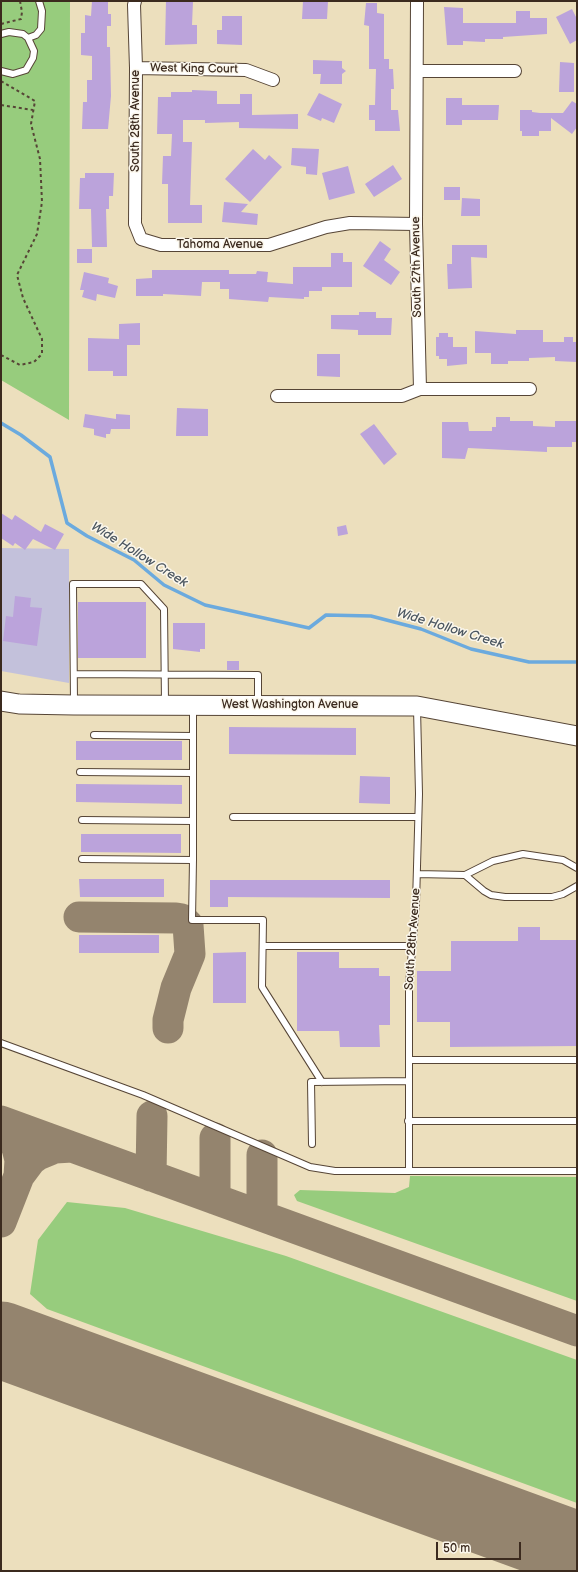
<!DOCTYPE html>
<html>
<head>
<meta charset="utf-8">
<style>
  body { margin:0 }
  #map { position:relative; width:578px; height:1572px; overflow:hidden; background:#ecdfbd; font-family:"Balsamiq Sans",sans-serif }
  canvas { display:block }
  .frame { position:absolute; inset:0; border:2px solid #3b2a1e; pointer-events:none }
  .scale { position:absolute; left:436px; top:1542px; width:85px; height:18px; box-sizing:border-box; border:2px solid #3b2a1e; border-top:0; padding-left:5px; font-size:12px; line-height:14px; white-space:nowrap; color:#3b2a1e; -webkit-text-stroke:3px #fbf7ec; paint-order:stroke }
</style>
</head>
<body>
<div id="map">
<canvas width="578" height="1572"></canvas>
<div class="frame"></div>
<div class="scale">50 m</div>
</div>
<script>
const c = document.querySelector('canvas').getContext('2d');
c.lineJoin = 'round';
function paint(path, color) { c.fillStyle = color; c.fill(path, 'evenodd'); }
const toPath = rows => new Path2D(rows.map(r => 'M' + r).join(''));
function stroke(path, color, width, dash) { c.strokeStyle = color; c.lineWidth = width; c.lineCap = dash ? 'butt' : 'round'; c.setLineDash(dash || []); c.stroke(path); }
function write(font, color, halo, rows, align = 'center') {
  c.font = font + ' "Balsamiq Sans",sans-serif'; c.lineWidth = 3; c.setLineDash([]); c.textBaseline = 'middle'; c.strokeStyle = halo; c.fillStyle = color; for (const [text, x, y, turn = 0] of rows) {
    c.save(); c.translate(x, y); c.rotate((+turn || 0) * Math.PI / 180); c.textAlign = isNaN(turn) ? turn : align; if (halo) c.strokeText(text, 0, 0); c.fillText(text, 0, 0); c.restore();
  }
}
paint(toPath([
  [1,548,69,549,69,683,1,671]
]), '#c3c1db');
paint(toPath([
  [1,1,70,1,69,420,1,380],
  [410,1176,577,1177,577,1301,297,1201,294,1195,300,1190,395,1193,409,1187],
  [67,1202,125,1208,286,1256,577,1360,577,1503,47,1309,30,1294,38,1240]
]), '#97cc7d');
stroke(toPath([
  [1,423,21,435,50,457,67,523,87,536,134,560,164,585,205,605,309,628,326,615,371,616,421,629,471,649,529,662,577,662]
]), '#6baade', 3.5);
stroke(toPath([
  [79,917,176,918,182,919,188,925,190,954,176,988,168,1020,168,1028],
  [1,1121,577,1331],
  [1,1124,12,1138,17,1148,20,1160,19,1176,31,1160,38,1155,55,1148,72,1147],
  [215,1138,215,1199],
  [151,1176,152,1116],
  [262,1216,262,1155],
  [1,1222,19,1176],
  [1,1318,21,1341,40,1354]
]), '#94846e', 31);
stroke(toPath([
  [1,1340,577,1550]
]), '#94846e', 77);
paint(toPath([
  [92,1,108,1,108,14,111,14,111,26,107,26,107,47,110,47,111,96,108,129,82,129,83,102,87,102,87,80,92,80,92,56,81,55,81,33,85,33,85,15,91,16],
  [166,1,193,1,192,25,197,25,197,44,165,45],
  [303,1,328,1,327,19,302,19],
  [366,3,377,3,377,13,384,14,384,59,389,59,389,69,393,69,394,89,391,89,391,110,398,110,400,131,375,131,375,120,369,120,369,105,375,105,376,69,369,69,369,26,364,25],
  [444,7,463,8,463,23,516,23,516,11,530,11,530,18,547,18,547,34,503,37,503,39,485,39,485,42,463,41,463,45,447,45],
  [572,9,577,19,577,40,570,44,556,17],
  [222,16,242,16,242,45,217,44,217,30,222,30],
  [313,60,342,61,342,68,346,71,342,74,342,84,320,84,321,74,313,74],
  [560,62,574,63,574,92,559,92],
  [192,90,217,91,217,104,240,104,240,94,252,94,252,115,298,114,298,129,239,128,239,122,205,123,205,120,183,120,183,142,192,142,190,205,202,205,202,223,168,223,168,184,162,184,163,156,171,156,172,134,157,134,158,97,171,97,171,92,192,92],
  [319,93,342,104,334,123,322,118,321,121,307,115],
  [446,98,462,98,462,105,499,105,498,120,462,120,462,125,446,125],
  [572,101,577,104,577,127,572,134,551,118,551,131,539,131,539,136,522,136,522,131,520,131,520,110,532,110,532,112,540,113,563,113],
  [292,148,319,149,317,175,306,174,306,167,291,165],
  [253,149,265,160,269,155,282,167,250,202,225,179],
  [393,165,402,179,374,197,365,184],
  [348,166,355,193,329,200,322,173],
  [85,173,114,173,113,196,109,196,109,209,106,209,107,247,92,247,91,209,79,209,80,178,85,178],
  [444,187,460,187,460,200,444,200],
  [462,198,480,199,480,216,461,216],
  [224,202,248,204,241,212,258,214,257,225,222,222],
  [380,241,391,249,384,260,400,272,391,285,363,266],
  [452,245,487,245,487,258,471,257,472,288,448,289,447,264,452,264],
  [77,249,92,249,92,263,77,263],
  [331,253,343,253,343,262,352,262,352,287,322,287,322,291,309,291,309,297,304,297,304,299,269,297,268,302,229,299,229,289,220,289,220,282,202,282,201,296,163,294,163,296,136,296,136,279,152,278,152,270,229,270,229,274,256,274,257,271,268,272,267,282,293,284,293,267,331,267],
  [84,272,109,278,108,283,118,286,115,298,97,294,96,301,82,297,84,290,80,290],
  [359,312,376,312,376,318,392,318,391,335,358,335,358,330,331,329,331,315,359,315],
  [140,323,140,345,127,345,127,376,113,376,113,371,88,371,88,338,119,339,119,324],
  [516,330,543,330,543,342,564,342,564,337,573,337,573,342,577,342,577,362,555,361,555,357,529,358,529,361,508,361,508,364,491,364,491,353,475,353,475,331,516,334],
  [439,333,448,333,448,337,453,337,453,347,467,347,467,364,447,366,447,359,439,359,439,356,436,356,436,337,439,337],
  [317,354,340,354,340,377,317,376],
  [177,408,208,409,208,436,176,436],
  [85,414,116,419,116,414,130,415,130,429,111,429,110,434,106,434,106,438,94,435,94,429,83,427],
  [496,417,510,417,510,421,533,421,533,426,555,427,555,421,577,421,577,442,572,442,572,447,547,447,547,452,468,448,465,459,442,458,442,422,468,422,469,431,492,431,492,427,496,427],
  [374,424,397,454,384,465,360,434],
  [1,513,12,520,15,515,41,532,45,524,64,534,55,550,33,539,25,550,15,543,13,546,1,538],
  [346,525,348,534,338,536,337,527],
  [15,596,31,598,30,607,42,608,37,646,3,641,6,616,13,617],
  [78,602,146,602,146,658,78,658],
  [173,623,205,623,205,649,200,649,200,652,173,649],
  [227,661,239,661,239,670,227,670],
  [229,727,356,728,356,755,229,754],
  [76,741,182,741,182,760,76,760],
  [360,776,390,777,390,804,359,803],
  [76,784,182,785,182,804,76,802],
  [81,834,181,834,181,853,81,852],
  [79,879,164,879,164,897,80,897],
  [210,880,390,880,390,898,228,897,228,907,210,907],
  [518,927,540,927,540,940,577,940,577,1046,450,1047,450,1022,417,1022,417,971,451,971,451,941,518,941],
  [79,935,159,935,159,953,79,953],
  [246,952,246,1003,213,1003,213,953],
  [297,952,339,952,339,968,379,968,379,976,390,976,390,1025,379,1025,380,1047,340,1047,339,1031,297,1031]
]), '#bba3db');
const lane = toPath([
  [1,34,9,32,23,34,28,38,34,51,33,58,26,70,13,74,1,71],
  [28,38,36,35,41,29,42,11,39,1],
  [74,674,258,675,258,703],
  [74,703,73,584,141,584,164,609,165,703],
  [94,735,193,736],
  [80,772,193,773],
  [233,817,418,817],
  [82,820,193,821],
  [82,859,193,860,193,707],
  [193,860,192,920,263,920,262,987,322,1082],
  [417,874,465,875,493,861,523,854,563,860,577,868],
  [465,875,484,891,491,895,505,897,552,897,563,894,577,886],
  [263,946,412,946],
  [1,1043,143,1095,310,1167,335,1171,577,1171],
  [409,1060,577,1060],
  [408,1121,577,1121],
  [312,1144,311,1082,409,1081],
  [409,1171,409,985,416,903,419,794,417,708]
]);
const street = toPath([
  [135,1,134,5,136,68,135,224,141,239,161,245,269,245,326,227,350,223,416,224],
  [136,68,246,70,273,80],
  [417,71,515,71],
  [420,389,530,389],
  [277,396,402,396,420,389,416,224,417,1]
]);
const primary = toPath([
  [1,701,19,704,74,705,417,706,577,736]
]);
stroke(lane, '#564536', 8);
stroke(street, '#564536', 14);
stroke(primary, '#564536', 21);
stroke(toPath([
  [1,24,21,19,22,12,20,1],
  [1,81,35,101,31,124,40,159,42,202,37,234,17,275,23,298,42,339,42,354,34,362,20,365,1,355],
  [1,105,33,110]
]), '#564536', 2, [3, 3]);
stroke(lane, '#fff', 6);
stroke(street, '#fff', 12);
stroke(primary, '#fff', 19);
write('12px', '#3b2a1e', '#fbf7ec', [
  ["West King Court",194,69,1],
  ["South 28th Avenue",136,121,-90],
  ["Tahoma Avenue",220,245],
  ["South 27th Avenue",417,267,-91],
  ["West Washington Avenue",290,705],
  ["South 28th Avenue",413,939,-86]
]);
write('italic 13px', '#4c5761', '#fbf7ec', [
  ["Wide Hollow Creek",139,555,32],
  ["Wide Hollow Creek",450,629,17]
]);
</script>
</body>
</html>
